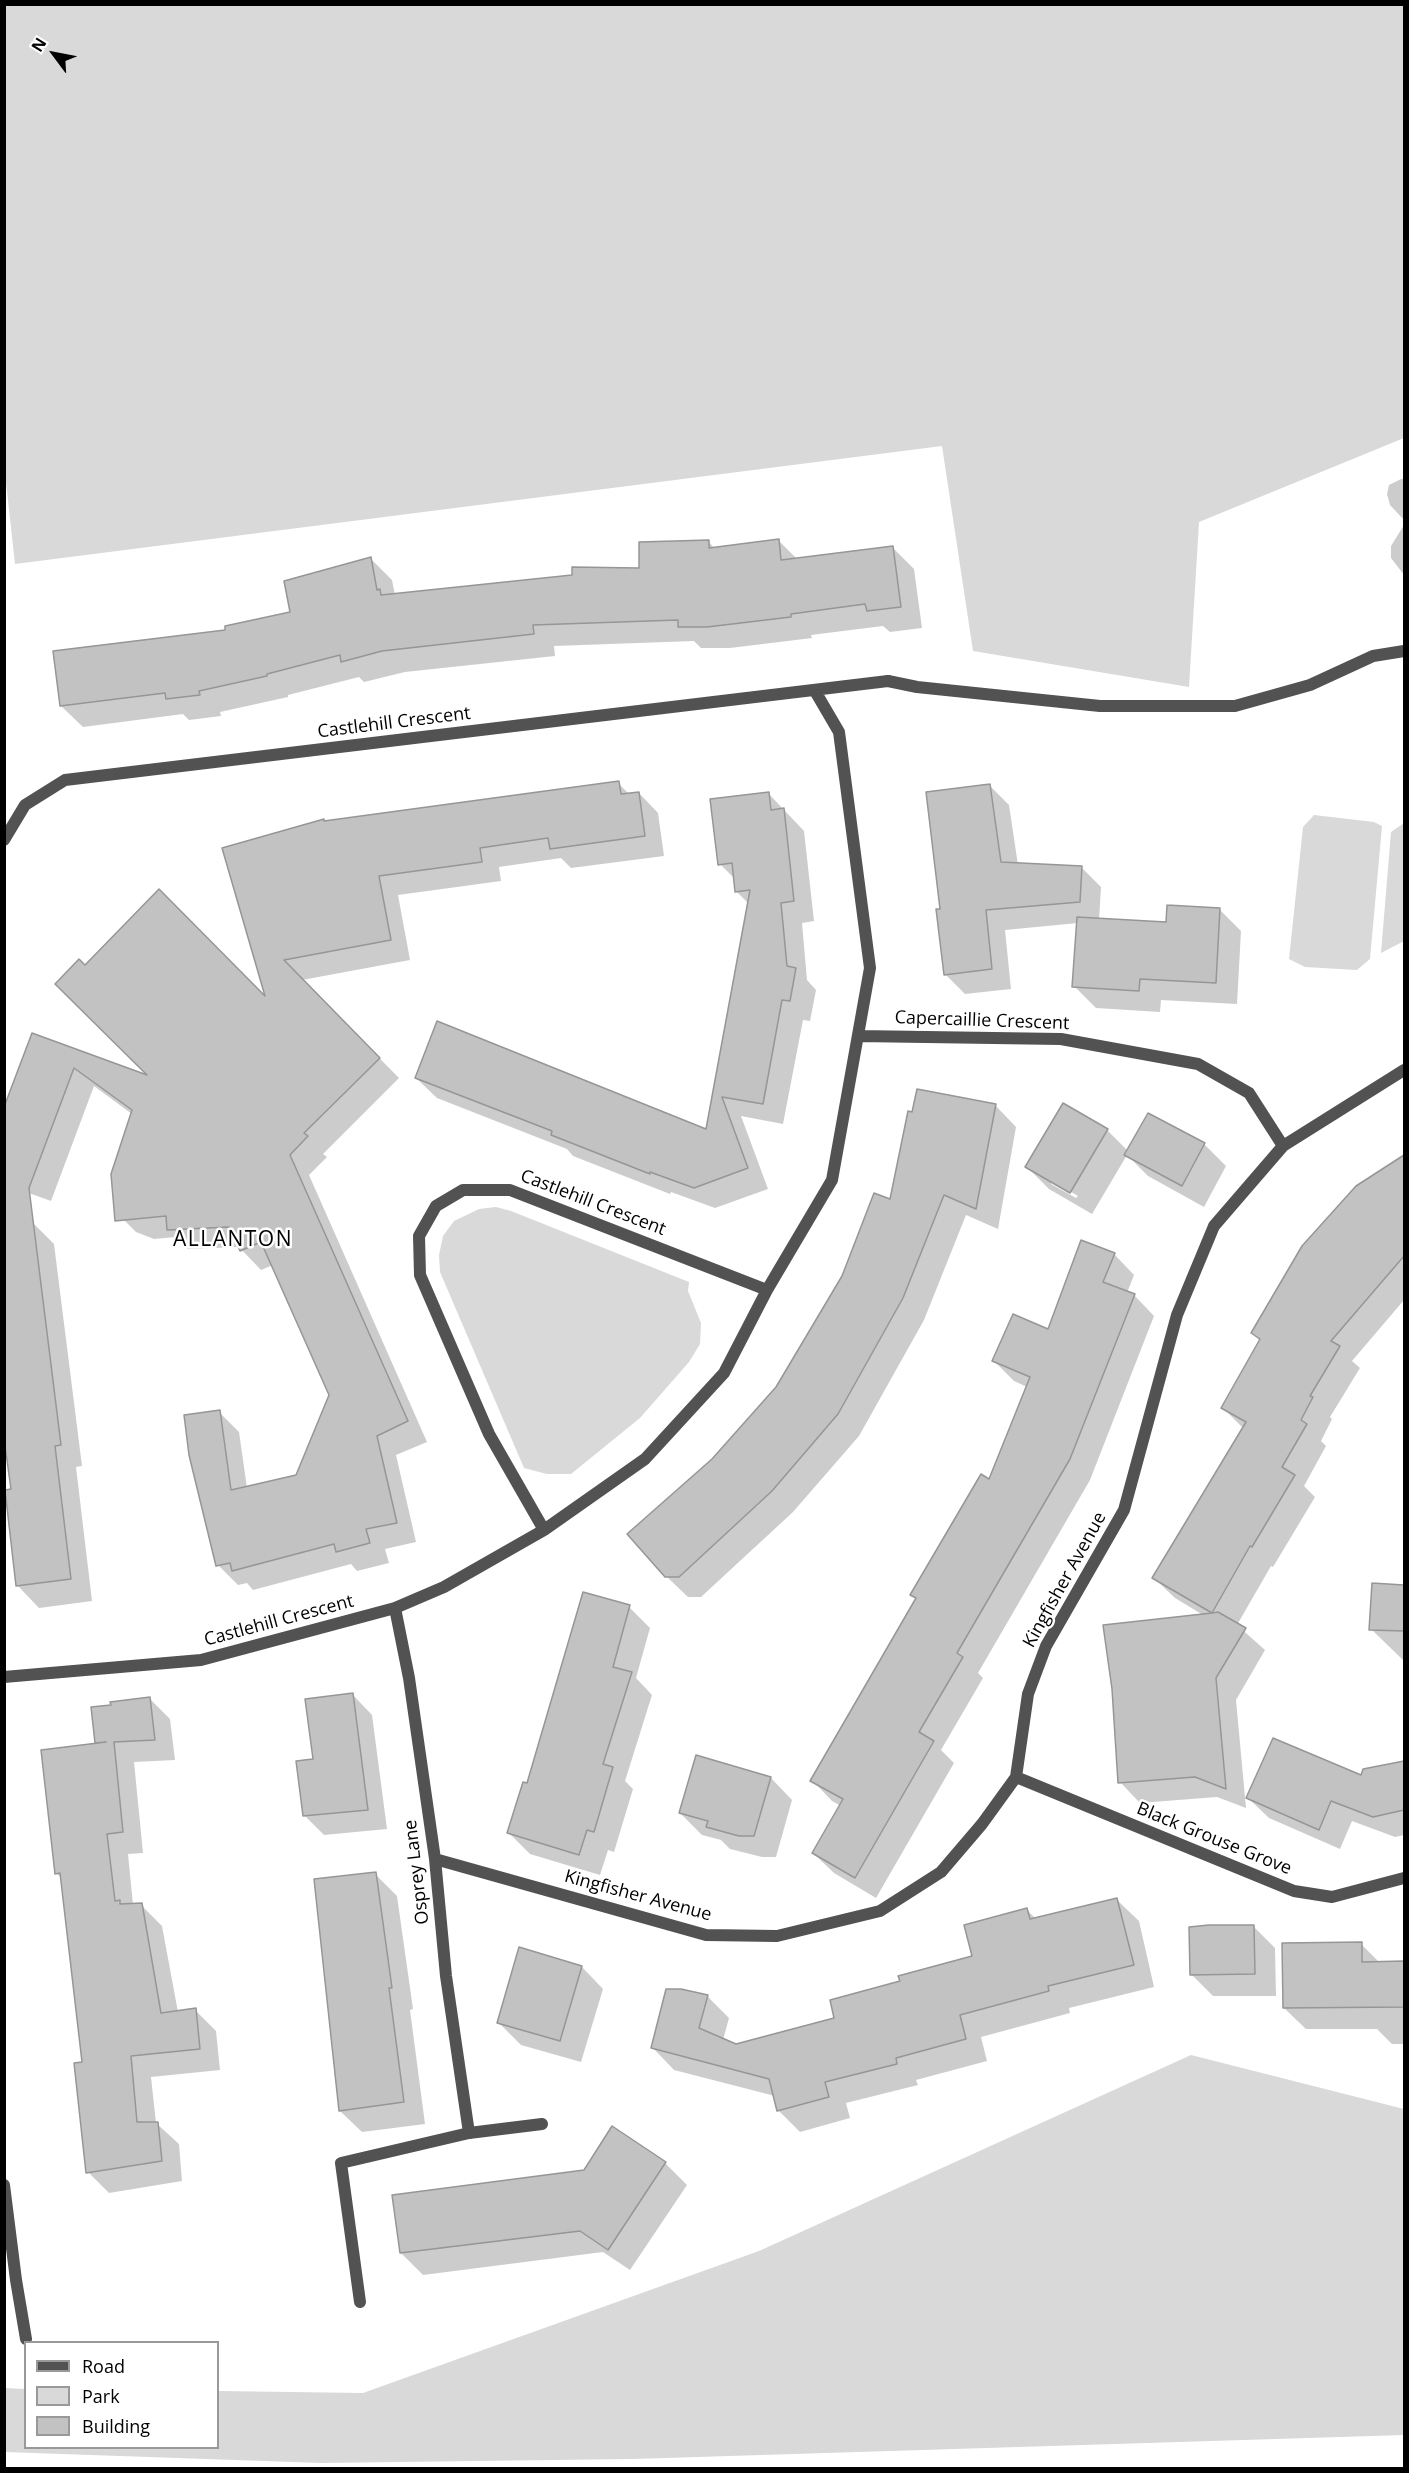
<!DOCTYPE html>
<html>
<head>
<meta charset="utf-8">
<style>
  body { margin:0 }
  #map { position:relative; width:1409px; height:2473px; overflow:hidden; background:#fff; font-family:"Open Sans",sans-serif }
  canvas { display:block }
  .frame { position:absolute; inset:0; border:6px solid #000; pointer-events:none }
  .legend { position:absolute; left:24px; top:2341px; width:195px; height:108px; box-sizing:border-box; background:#fff; border:2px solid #999; margin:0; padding:8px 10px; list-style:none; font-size:18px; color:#000 }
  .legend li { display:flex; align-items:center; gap:12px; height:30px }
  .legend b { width:30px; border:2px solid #999 }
  .north { position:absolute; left:24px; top:24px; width:60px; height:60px; -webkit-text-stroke:4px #fff; paint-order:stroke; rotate:302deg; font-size:16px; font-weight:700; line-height:24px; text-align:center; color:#000 }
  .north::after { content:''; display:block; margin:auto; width:21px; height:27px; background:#000; clip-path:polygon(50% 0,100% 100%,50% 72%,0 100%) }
</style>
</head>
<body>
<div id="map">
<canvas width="1409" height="2473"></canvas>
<div class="frame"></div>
<ul class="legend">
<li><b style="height:8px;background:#525252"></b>Road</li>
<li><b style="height:16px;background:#d9d9d9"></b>Park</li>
<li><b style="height:16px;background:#c2c2c2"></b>Building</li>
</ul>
<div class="north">N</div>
</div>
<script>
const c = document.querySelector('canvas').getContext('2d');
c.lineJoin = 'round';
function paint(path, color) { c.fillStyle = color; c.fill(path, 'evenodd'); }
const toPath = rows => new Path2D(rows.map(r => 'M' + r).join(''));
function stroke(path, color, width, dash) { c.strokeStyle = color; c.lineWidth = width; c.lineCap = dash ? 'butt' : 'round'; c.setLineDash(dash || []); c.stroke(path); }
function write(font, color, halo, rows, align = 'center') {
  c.font = font + ' "Open Sans",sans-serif'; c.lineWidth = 5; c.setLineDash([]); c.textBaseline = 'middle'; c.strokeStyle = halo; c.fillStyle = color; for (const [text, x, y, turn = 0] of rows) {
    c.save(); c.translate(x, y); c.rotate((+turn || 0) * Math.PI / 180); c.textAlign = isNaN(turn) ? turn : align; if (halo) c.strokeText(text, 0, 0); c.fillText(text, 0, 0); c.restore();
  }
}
paint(toPath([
  [4,5,1404,5,1404,438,1199,522,1189,687,973,651,942,446,15,564,4,464],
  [1314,815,1374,822,1382,826,1370,959,1357,970,1305,967,1289,959,1303,827],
  [1404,823,1404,941,1381,953,1391,832],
  [496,1207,511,1211,689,1282,688,1291,701,1323,700,1344,689,1362,640,1418,571,1474,547,1474,524,1468,440,1272,439,1255,443,1236,454,1221,479,1209],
  [1191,2055,1404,2109,1404,2435,633,2459,321,2463,5,2452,5,2388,25,2389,26,2448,218,2448,218,2391,363,2393,759,2251]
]), '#d9d9d9');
paint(toPath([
  [1401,479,1404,479,1404,520,1390,505,1387,494,1389,485],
  [1404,525,1404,575,1391,558,1391,546],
  [708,541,715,549,779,541,797,559,893,548,914,569,922,628,890,632,883,626,811,635,812,638,730,648,701,648,694,641,554,646,555,656,405,672,364,682,359,677,288,695,288,697,220,712,221,716,189,720,183,714,83,727,61,706,227,631,292,613,371,559,392,580,395,595,641,569],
  [618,783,630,795,639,793,658,813,664,856,571,868,561,858,499,867,501,881,398,895,410,960,302,980,399,1078,323,1154,327,1157,309,1175,427,1442,396,1455,416,1542,385,1549,389,1563,357,1571,351,1564,253,1590,247,1583,238,1585,218,1565,219,1412,239,1432,247,1488,297,1476,331,1395,273,1265,261,1270,239,1247,188,1249,176,1237,154,1239,136,1232,116,1212,132,1114,94,1086,51,1201,4,1184,33,1035,152,1079,85,967,268,1001,325,822],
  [989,785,1009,805,1018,865,1081,867,1101,887,1099,920,1167,924,1219,909,1241,931,1237,1004,1161,1000,1160,1012,1096,1008,1074,986,1078,923,1005,930,1011,989,965,994,945,974,942,910],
  [768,793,804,831,814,921,802,923,807,980,816,990,810,1021,803,1020,783,1124,741,1116,768,1189,715,1208,671,1192,670,1194,573,1156,567,1149,437,1098,416,1078,707,1131,749,904,736,891,735,879,720,864],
  [995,1105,1016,1127,998,1229,966,1215,924,1320,859,1436,793,1512,701,1597,688,1597,666,1576,713,1460,777,1388,891,1202],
  [1148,1115,1204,1144,1226,1166,1204,1207,1148,1176,1127,1155,1092,1214,1049,1189,1027,1167,1107,1130,1128,1151],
  [1051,1180,1078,1196,1076,1198,1051,1184],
  [1404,1156,1404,1300,1352,1361,1360,1368,1330,1417,1332,1419,1321,1441,1326,1446,1304,1486,1315,1497,1273,1567,1271,1566,1237,1625,1265,1650,1236,1700,1246,1808,1217,1797,1140,1803,1120,1782,1203,1615,1175,1598,1154,1578,1244,1429,1223,1408,1260,1341,1252,1333,1303,1247,1360,1183],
  [32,1222,54,1244,82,1466,76,1467,92,1601,39,1608,18,1586,13,1490],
  [1114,1254,1134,1275,1127,1293,1134,1295,1154,1316,1090,1480,978,1673,983,1678,941,1750,954,1763,876,1898,834,1873,813,1853,841,1806,832,1801,812,1780,917,1600,912,1595,990,1481,1027,1387,1014,1381,994,1361,1049,1331],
  [1373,1584,1404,1586,1404,1661,1371,1629],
  [629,1607,650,1628,636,1678,652,1695,625,1781,633,1789,614,1852,608,1850,600,1875,530,1854,509,1833,528,1785],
  [352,1694,372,1715,387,1829,324,1835,304,1815,314,1760],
  [149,1698,170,1719,175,1760,134,1762,143,1853,128,1854,133,1905,141,1905,162,1926,178,2012,195,2010,216,2031,220,2070,151,2077,156,2123,179,2144,182,2181,109,2193,88,2172,84,2063,63,1879,56,1873,98,1745,96,1742],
  [1404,1762,1404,1835,1395,1837,1352,1821,1340,1849,1269,1818,1248,1798,1362,1777,1364,1771],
  [771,1778,792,1800,776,1857,762,1857,730,1849,721,1840,702,1835,680,1813],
  [375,1874,397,1896,413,2009,410,2010,425,2124,362,2132,340,2111],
  [1117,1900,1139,1921,1154,1987,1069,2008,1070,2013,981,2037,987,2061,916,2080,918,2085,846,2103,850,2118,800,2132,778,2110,775,2096,674,2070,653,2048,681,1990,708,1997,729,2018,723,2040,736,2046,836,2019,902,1982,974,1957,1026,1909,1036,1919],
  [1253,1926,1275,1948,1276,1996,1213,1996,1191,1974],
  [1361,1944,1380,1963,1404,1962,1404,2044,1392,2044,1377,2029,1306,2029,1284,2008],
  [582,1967,603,1989,581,2062,521,2045,499,2023],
  [665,2163,687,2185,630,2270,603,2252,423,2275,401,2253]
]), '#0003');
const building = toPath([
  [779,539,781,560,893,546,901,607,867,611,865,604,791,614,791,617,707,627,678,627,678,620,533,625,534,634,382,651,341,662,340,655,267,674,267,676,199,691,200,695,166,699,165,693,60,706,53,651,225,630,225,626,290,612,284,581,371,557,377,590,380,589,381,595,572,575,572,567,639,568,639,542,709,540,709,548,779,539],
  [619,781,621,794,639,792,645,836,550,849,548,838,480,848,482,862,379,876,391,940,284,960,380,1058,304,1133,308,1136,290,1155,408,1421,377,1436,397,1523,366,1529,370,1543,336,1552,334,1544,232,1571,230,1563,216,1566,189,1455,184,1415,220,1410,231,1490,296,1475,329,1395,261,1242,240,1251,229,1227,167,1230,166,1216,115,1221,111,1174,132,1110,74,1068,29,1188,61,1445,55,1446,71,1579,16,1586,5,1490,11,1489,4,1439,4,1107,32,1033,147,1075,55,984,79,959,85,965,159,889,265,996,222,848,324,819,324,821,619,781],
  [990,784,1001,862,1082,866,1080,902,986,910,992,969,944,975,936,909,940,909,926,792,990,784],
  [769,792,771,810,784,808,794,901,781,903,787,966,796,968,790,1001,782,1000,763,1104,722,1097,748,1168,694,1188,650,1172,650,1174,551,1135,552,1131,415,1078,437,1021,706,1129,750,890,735,892,732,863,718,865,710,799,769,792],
  [1167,905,1220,908,1216,983,1140,979,1139,991,1072,987,1077,917,1166,922,1167,905],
  [917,1089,996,1104,976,1209,944,1195,903,1298,838,1414,772,1491,679,1577,665,1577,627,1534,712,1459,776,1387,842,1276,874,1193,890,1199,908,1111,912,1112,917,1089],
  [1063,1103,1108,1129,1070,1193,1025,1167,1063,1103],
  [1148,1113,1205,1143,1182,1186,1124,1155,1148,1113],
  [1404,1155,1404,1256,1331,1341,1340,1346,1310,1396,1313,1397,1301,1420,1307,1424,1282,1467,1295,1475,1252,1547,1250,1546,1212,1613,1218,1612,1246,1628,1216,1678,1226,1789,1195,1777,1118,1783,1112,1689,1103,1625,1212,1613,1152,1578,1246,1422,1221,1408,1260,1339,1251,1333,1302,1246,1356,1186,1404,1155],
  [1081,1240,1115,1253,1103,1282,1135,1294,1070,1459,957,1653,963,1657,919,1732,934,1741,855,1878,812,1853,843,1799,810,1781,916,1598,910,1595,981,1474,989,1479,1030,1377,992,1361,1013,1314,1048,1329,1081,1240],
  [1372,1583,1404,1585,1404,1631,1369,1630,1372,1583],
  [583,1592,630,1605,613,1667,632,1672,603,1764,613,1767,594,1832,587,1830,579,1855,507,1833,523,1782,527,1783,583,1592],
  [353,1693,368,1810,303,1816,296,1761,313,1759,305,1699,353,1693],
  [150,1697,155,1740,114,1742,123,1832,107,1834,115,1901,120,1900,120,1904,142,1903,161,2013,196,2008,200,2049,131,2056,137,2122,158,2122,162,2161,86,2173,74,2063,82,2062,60,1873,55,1874,41,1750,106,1742,95,1743,91,1707,111,1705,110,1702,150,1697],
  [1273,1738,1361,1775,1363,1769,1404,1761,1404,1810,1373,1817,1331,1801,1319,1830,1246,1798,1273,1738],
  [696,1755,771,1777,754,1836,739,1836,706,1827,708,1821,679,1813,696,1755],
  [376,1872,392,1988,389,1988,404,2102,339,2111,314,1879,376,1872],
  [1117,1898,1134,1965,1048,1986,1049,1991,960,2015,966,2039,896,2058,897,2064,825,2082,829,2097,777,2111,769,2079,651,2048,666,1989,681,1989,708,1995,699,2028,736,2044,834,2018,830,2000,900,1981,898,1976,972,1956,964,1925,1027,1908,1030,1919,1117,1898],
  [1209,1925,1254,1925,1255,1974,1190,1975,1189,1927,1209,1925],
  [1362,1942,1362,1962,1404,1961,1404,2007,1283,2008,1282,1943,1362,1942],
  [519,1947,582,1966,560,2041,497,2023,519,1947],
  [612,2126,666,2162,608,2250,580,2231,400,2253,392,2195,584,2170,612,2126]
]);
paint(building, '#c2c2c2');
stroke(building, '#969696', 1.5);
stroke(toPath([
  [888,681,917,687,1100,706,1235,706,1310,685,1373,656,1404,651],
  [360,2302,341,2163,469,2133,542,2124]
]), '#525252', 12);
stroke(toPath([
  [4,840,25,805,65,780,888,681],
  [858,1036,1061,1039,1198,1064,1249,1093,1283,1146],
  [544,1530,489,1434,420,1275,419,1236,436,1206,463,1190,510,1190,767,1290],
  [395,1608,409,1678,435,1859,446,1976,469,2133],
  [4,1677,201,1660,395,1608,444,1587,544,1530,645,1459,724,1373,767,1290,832,1180,870,968,839,732,815,691],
  [1016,1777,1294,1891,1332,1897,1404,1878],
  [435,1859,706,1935,777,1936,880,1911,941,1872,982,1824,1016,1777,1028,1694,1046,1646,1124,1510,1177,1315,1214,1226,1283,1146,1404,1070],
  [4,2185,16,2280,26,2339]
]), '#525252', 12);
write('18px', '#000', '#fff', [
  ["Castlehill Crescent",394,723,-7],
  ["Capercaillie Crescent",982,1021,2],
  ["Castlehill Crescent",593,1203,21],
  ["Kingfisher Avenue",1065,1580,-61],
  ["Castlehill Crescent",279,1621,-15],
  ["Black Grouse Grove",1214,1839,22],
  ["Osprey Lane",417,1872,-97],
  ["Kingfisher Avenue",638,1896,15]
]);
c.letterSpacing = '1.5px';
write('21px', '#000', '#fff', [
  ["ALLANTON",233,1240]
]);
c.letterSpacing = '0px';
</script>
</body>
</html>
